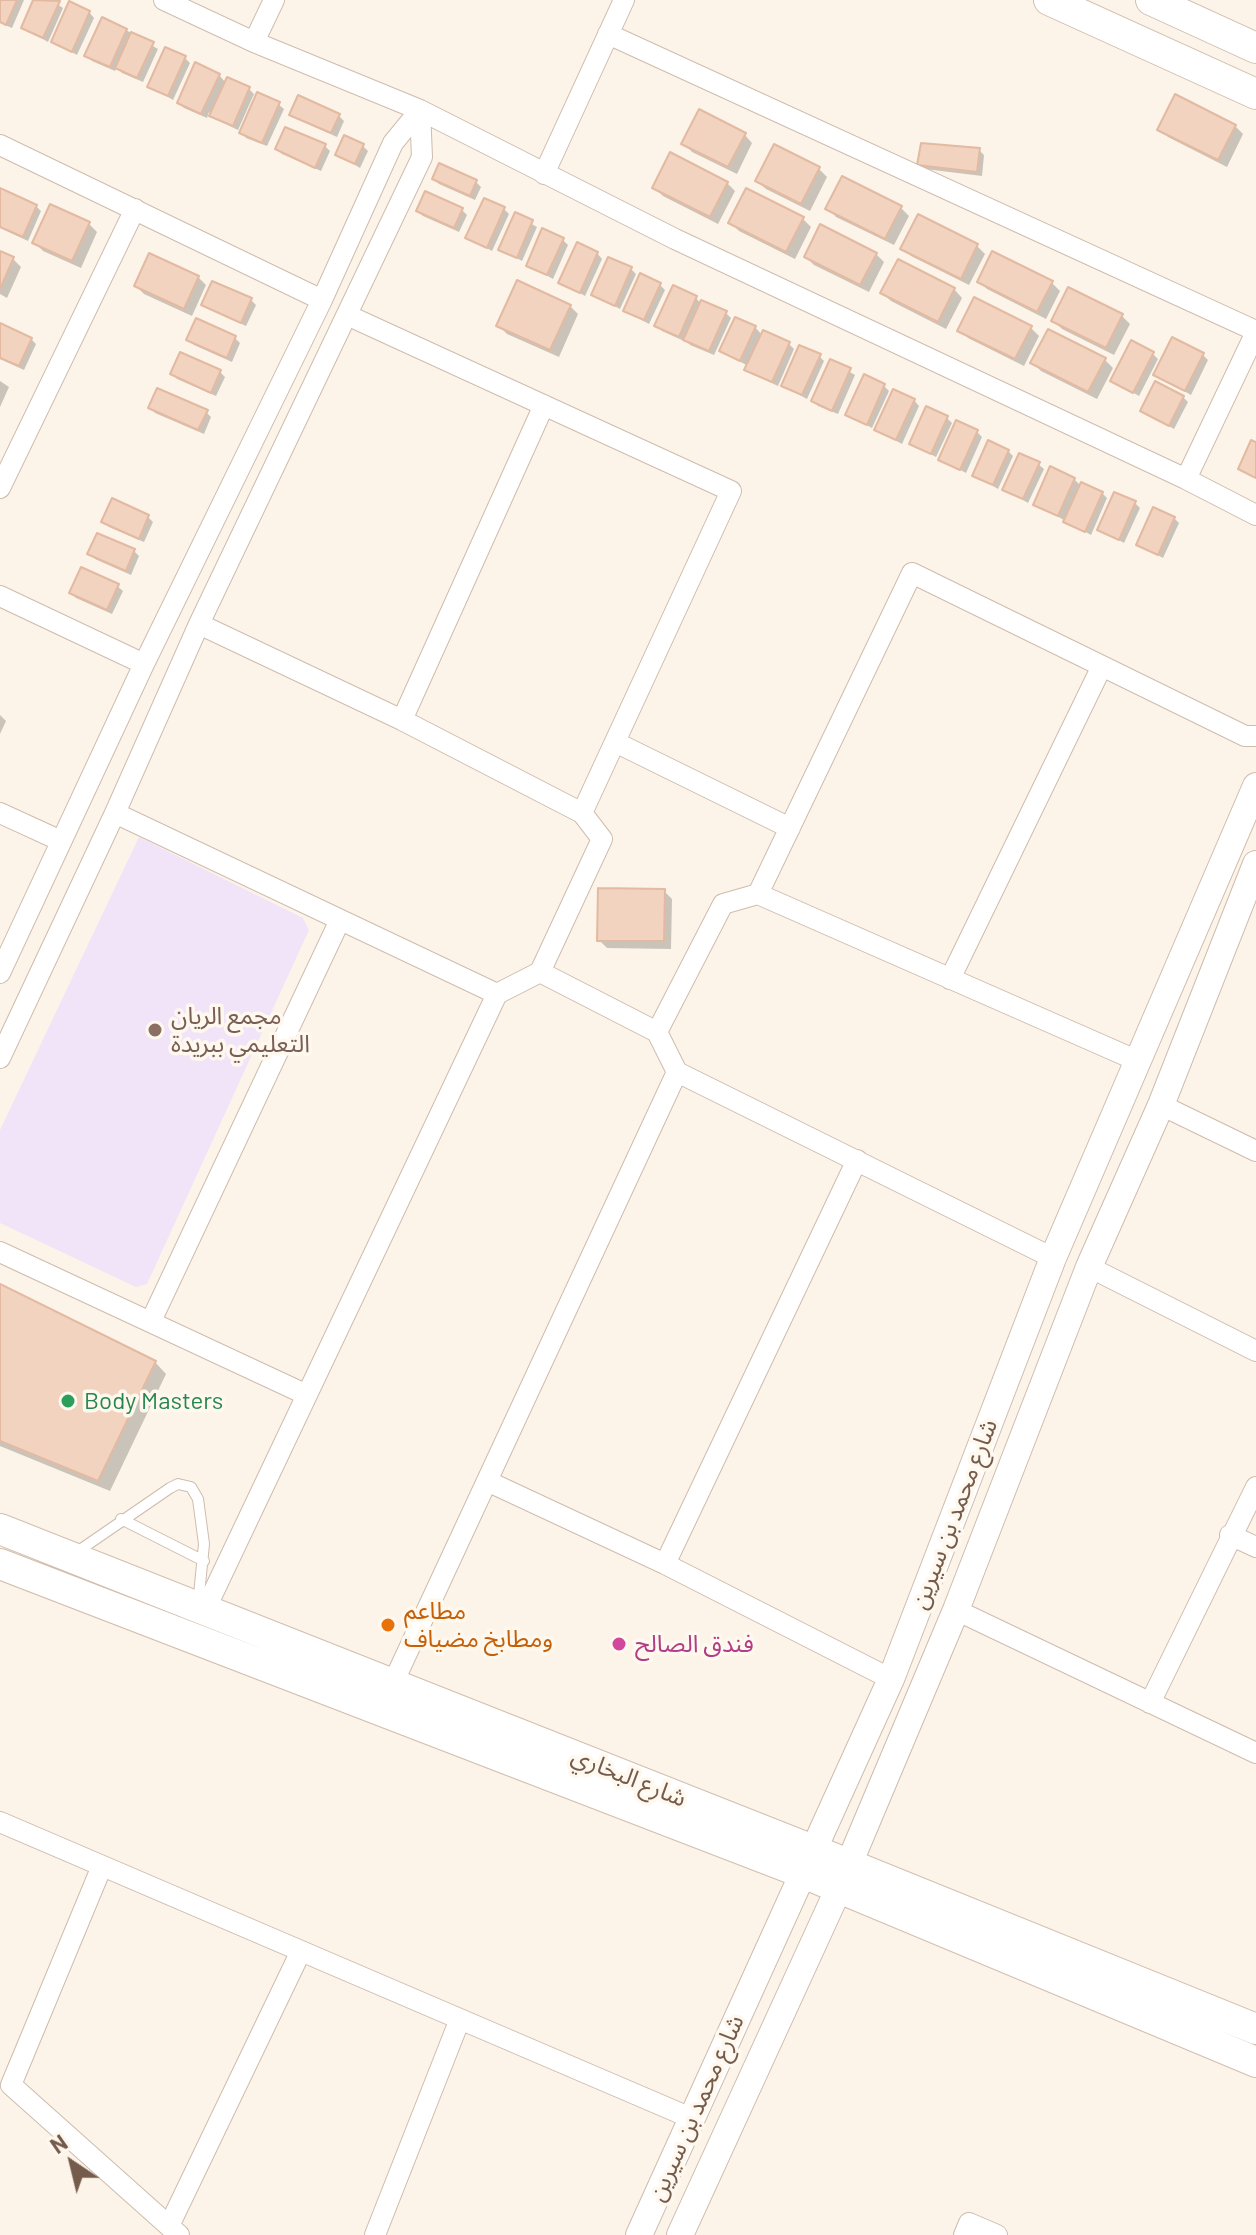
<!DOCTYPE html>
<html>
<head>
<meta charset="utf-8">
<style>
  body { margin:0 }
  #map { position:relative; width:1256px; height:2235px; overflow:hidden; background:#fcf4e8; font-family:Barlow,sans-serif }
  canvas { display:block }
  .north { position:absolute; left:32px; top:2123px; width:80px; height:80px; -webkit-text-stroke:6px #fef8ee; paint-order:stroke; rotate:325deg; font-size:22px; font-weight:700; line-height:32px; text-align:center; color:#755b4c }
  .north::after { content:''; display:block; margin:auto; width:28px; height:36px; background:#755b4c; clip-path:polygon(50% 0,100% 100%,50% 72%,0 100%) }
</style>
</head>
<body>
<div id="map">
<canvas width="1256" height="2235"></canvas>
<div class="north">N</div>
</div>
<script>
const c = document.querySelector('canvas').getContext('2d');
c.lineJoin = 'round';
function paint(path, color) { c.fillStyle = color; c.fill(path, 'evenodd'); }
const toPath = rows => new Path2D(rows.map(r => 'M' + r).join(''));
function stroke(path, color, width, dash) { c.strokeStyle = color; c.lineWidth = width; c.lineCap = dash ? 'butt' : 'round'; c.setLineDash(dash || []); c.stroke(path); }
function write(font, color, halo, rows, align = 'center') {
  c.font = font + ' Barlow,"Noto Sans Arabic",sans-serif'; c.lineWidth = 7; c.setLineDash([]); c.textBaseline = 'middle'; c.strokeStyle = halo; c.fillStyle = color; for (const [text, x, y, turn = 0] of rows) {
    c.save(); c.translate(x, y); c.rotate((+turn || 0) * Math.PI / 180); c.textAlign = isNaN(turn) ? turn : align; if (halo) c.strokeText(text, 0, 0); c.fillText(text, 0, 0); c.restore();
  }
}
paint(toPath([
  [139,837,303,918,309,930,147,1284,136,1287,0,1223,0,1130]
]), '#f1e4f8');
paint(toPath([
  [0,0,24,0,12,28,0,23],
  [35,0,51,0,63,8,48,42,23,28],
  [89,12,94,18,77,55,53,42],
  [126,30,158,49,143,82,122,73,117,67,115,71,92,61,87,55],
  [185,58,190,63,173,100,149,86],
  [219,75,226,83,249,89,254,94,238,130,217,120,209,112,207,118,184,108,179,103],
  [278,104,284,109,267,146,246,138,241,132],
  [292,114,339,116,344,121,337,137,297,119],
  [1235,126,1243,134,1227,167,1168,137,1160,129],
  [744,134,752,143,737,174,692,152,684,143],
  [325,146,330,151,321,171,282,154,277,149],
  [363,146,368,151,360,168,337,154],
  [979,150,984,155,982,176,925,169,920,164],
  [819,169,827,177,810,211,766,189,757,181],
  [434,179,476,182,481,187,475,200,439,184],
  [727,183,735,191,718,224,663,196,654,187],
  [0,193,36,206,41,211,28,241,0,228],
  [900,207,909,216,894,245,836,217,828,208],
  [504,209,509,214,492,251,468,238],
  [462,210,467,215,459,232,423,216,418,211],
  [516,215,537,227,522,261,500,249],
  [803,219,811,227,795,259,739,231,731,223],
  [89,224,97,232,81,268,43,251,35,243],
  [563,240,568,245,553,279,528,265],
  [977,246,985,254,969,285,911,256,903,248],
  [0,253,13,259,21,267,7,298,0,294],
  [597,253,602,259,585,296,561,282],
  [876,254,884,262,869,292,814,265,806,257],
  [631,269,636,274,620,309,593,295],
  [198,277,206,285,192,316,144,294,136,286],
  [979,281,1052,283,1060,291,1046,319,987,289],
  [659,284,665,290,649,324,625,311],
  [954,289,962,298,946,329,891,301,882,293],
  [696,298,701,304,726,313,731,318,714,355,690,345,685,339,684,341,662,331,657,326],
  [251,300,256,305,246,326,209,309,204,304],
  [570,306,578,314,559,357,507,334,499,326],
  [1122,316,1130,324,1114,355,1062,329,1054,321],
  [197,321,235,338,240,343,232,362,194,345,189,340],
  [0,326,31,339,36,344,24,370,0,359],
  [755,327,762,335,789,344,794,349,778,386,752,374,747,369,748,366,721,351],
  [1031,328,1039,336,1024,366,968,338,960,330],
  [1153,354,1158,359,1139,396,1113,381],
  [1203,355,1208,360,1191,395,1155,375],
  [819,356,824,361,807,399,783,386],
  [1105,360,1113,368,1097,399,1041,371,1033,363],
  [831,361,855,375,838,414,818,406,813,401],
  [220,372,225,377,216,396,177,379,172,374],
  [0,381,9,387,0,407],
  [884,386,889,391,872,428,848,415],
  [1183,397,1188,402,1174,429,1142,411],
  [914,400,919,406,902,444,876,430],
  [150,407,206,412,211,417,204,434,155,413],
  [947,418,952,423,936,457,911,444],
  [977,432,982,437,966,473,940,459],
  [1008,451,1013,456,998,489,974,475],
  [1038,464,1044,469,1028,503,1004,489],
  [1074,479,1081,486,1102,493,1107,498,1091,535,1035,504],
  [1135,503,1140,508,1124,543,1100,529],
  [148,517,153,522,144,542,109,527,104,522],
  [1174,518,1179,523,1163,558,1139,545],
  [98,535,134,551,139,556,131,575,95,559,90,554],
  [117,586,123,591,112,614,76,598,71,593],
  [0,715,6,721,0,734],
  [664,891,672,899,671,949,607,948,599,940],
  [0,1286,155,1362,166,1374,110,1491,0,1446]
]), '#0003');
const building = toPath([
  [0,0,17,0,6,25,0,22,0,0],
  [33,0,60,1,43,38,21,28,33,0],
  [69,1,90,11,72,52,51,42,69,1],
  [102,17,127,29,110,67,84,56,102,17],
  [131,32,154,42,137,78,115,68,131,32],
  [165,47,186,56,168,96,147,87,165,47],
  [195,62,220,74,201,114,177,103,195,62],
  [227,77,250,87,233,126,209,116,227,77],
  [257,92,280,102,262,143,239,133,257,92],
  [1175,94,1236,125,1218,160,1157,130,1175,94],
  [298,95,340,114,331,133,289,115,298,95],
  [699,109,746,133,728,167,681,144,699,109],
  [285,127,326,144,315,168,275,149,285,127],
  [344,135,364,144,355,164,335,155,344,135],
  [921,143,980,148,977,172,917,165,921,143],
  [774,144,820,167,801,204,755,181,774,144],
  [670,152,728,182,710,217,652,188,670,152],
  [439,163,477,180,470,196,432,179,439,163],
  [842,176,902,206,885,239,825,209,842,176],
  [0,188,37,205,23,237,0,227,0,188],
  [746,188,804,217,786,252,728,223,746,188],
  [425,191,463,208,454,228,416,211,425,191],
  [484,198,505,207,487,248,465,238,484,198],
  [50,204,90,222,72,261,32,243,50,204],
  [515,212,533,220,517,258,498,250,515,212],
  [918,214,978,244,961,279,900,249,918,214],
  [820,224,877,253,860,285,804,257,820,224],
  [542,228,564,238,547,275,526,266,542,228],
  [577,242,598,252,580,293,558,283,577,242],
  [0,251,14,257,0,289,0,251],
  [992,251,1053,281,1037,312,977,282,992,251],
  [149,253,199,276,184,309,134,286,149,253],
  [608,257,632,267,615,306,591,295,608,257],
  [898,259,955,288,938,322,880,293,898,259],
  [640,273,661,283,644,320,623,311,640,273],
  [517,280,571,305,550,350,496,326,517,280],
  [212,281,252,298,241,323,201,305,212,281],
  [673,285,697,296,679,337,654,326,673,285],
  [1068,287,1123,314,1106,348,1051,321,1068,287],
  [974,297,1032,326,1015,359,957,331,974,297],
  [701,300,727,311,709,351,683,340,701,300],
  [735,317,756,326,740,361,719,351,735,317],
  [196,318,236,336,227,358,186,340,196,318],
  [0,323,32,338,19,366,0,358,0,323],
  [1048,329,1106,358,1088,392,1030,363,1048,329],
  [763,330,790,342,772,382,744,370,763,330],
  [1172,337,1204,353,1185,391,1153,375,1172,337],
  [1131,340,1154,352,1133,393,1110,381,1131,340],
  [799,345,821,354,802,395,781,386,799,345],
  [180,352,221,370,211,393,170,374,180,352],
  [830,359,851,368,832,411,811,401,830,359],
  [864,374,885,384,867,425,845,415,864,374],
  [1155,381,1184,396,1169,426,1140,411,1155,381],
  [157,388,208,410,198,430,148,408,157,388],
  [893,389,915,399,896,440,874,430,893,389],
  [926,406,948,416,931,454,909,444,926,406],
  [956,420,978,430,960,470,938,460,956,420],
  [988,440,1009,450,993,485,972,476,988,440],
  [1251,440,1256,442,1256,478,1238,469,1251,440],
  [1019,453,1040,462,1023,499,1002,490,1019,453],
  [1050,466,1075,478,1058,516,1033,505,1050,466],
  [1081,482,1103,492,1085,532,1063,522,1081,482],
  [1114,492,1136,501,1119,540,1097,530,1114,492],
  [112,498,149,515,139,539,101,522,112,498],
  [1153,507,1175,517,1158,555,1136,545,1153,507],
  [97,533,135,549,126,571,87,554,97,533],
  [81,567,119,584,107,610,69,593,81,567],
  [598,888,665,889,664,941,597,941,598,888],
  [0,1284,156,1361,98,1481,0,1441,0,1284]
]);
paint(building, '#f1d3c0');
stroke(building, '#e3baa1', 2);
const service = toPath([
  [121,1519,204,1561],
  [74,1554,170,1488,178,1484,191,1487,198,1499,204,1544,198,1605]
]);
const minor = toPath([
  [164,0,254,42,420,110,675,239,1186,479,1256,515],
  [608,34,1256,331],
  [254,42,274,0],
  [0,145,322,300],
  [544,174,624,0],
  [1186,479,1256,332],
  [0,488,135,209],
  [0,596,144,664],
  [199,624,402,720,582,813],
  [402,720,544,405],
  [615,742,790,828],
  [0,813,61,841],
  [115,813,497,994],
  [540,972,657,1032],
  [0,973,144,664,322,300,393,143,420,110],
  [950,979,1102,666],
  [0,1058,115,813,199,624,422,157,420,110],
  [1138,1061,758,894,912,573,1245,736,1256,736],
  [677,1072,1053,1258],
  [1161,1105,1256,1151],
  [0,1252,307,1395],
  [1089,1267,1256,1351],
  [151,1321,340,920],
  [487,1481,665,1564,891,1679],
  [1230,1535,1256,1547],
  [665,1564,857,1160],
  [205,1610,497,994,540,972,602,839,582,813,731,491,347,315],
  [956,1610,1256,1753],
  [393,1683,677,1072,657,1032,723,904,758,894],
  [1150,1703,1256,1487],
  [0,1822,691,2118],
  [102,1866,11,2085,179,2235],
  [169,2226,301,1951],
  [375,2235,460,2019],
  [964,2235,969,2223,997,2235]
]);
const tertiary = toPath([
  [639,2235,891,1679,1053,1258,1256,786],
  [680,2235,838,1890,956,1610,1089,1267,1161,1105,1256,864]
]);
const secondary = toPath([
  [1049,0,1256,94],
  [1151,0,1256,48],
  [0,1529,848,1864,1256,2029],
  [0,1564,803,1873,1256,2062]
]);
stroke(service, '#cebcae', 12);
stroke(minor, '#cebcae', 22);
stroke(tertiary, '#cebcae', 28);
stroke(secondary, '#d2beae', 32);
stroke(service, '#fff', 10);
stroke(minor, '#fff', 20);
stroke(tertiary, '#fff', 26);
stroke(secondary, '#fff', 30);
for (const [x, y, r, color] of [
  [155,1030,8,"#8d6e63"],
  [68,1401,8,"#2e9e5b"],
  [388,1625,8,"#e8710a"],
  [619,1644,8,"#d1479c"]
]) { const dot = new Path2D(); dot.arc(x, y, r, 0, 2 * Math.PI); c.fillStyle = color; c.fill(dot); stroke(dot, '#fef8ee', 3); }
write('24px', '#785e54', '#fef8ee', [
  ["مجمع الريان",171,1016],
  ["التعليمي ببريدة",171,1044]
], 'left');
write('24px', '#27864d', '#fef8ee', [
  ["Body Masters",84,1401]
], 'left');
write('24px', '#755b4c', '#fef8ee', [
  ["شارع محمد بن سيرين",954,1514,-69],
  ["شارع البخاري",629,1777,22],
  ["شارع محمد بن سيرين",696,2108,-66]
]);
write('24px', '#c56008', '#fef8ee', [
  ["مطاعم",404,1611],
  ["ومطابخ مضياف",404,1639]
], 'left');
write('24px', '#b23c85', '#fef8ee', [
  ["فندق الصالح",635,1644]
], 'left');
</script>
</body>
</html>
